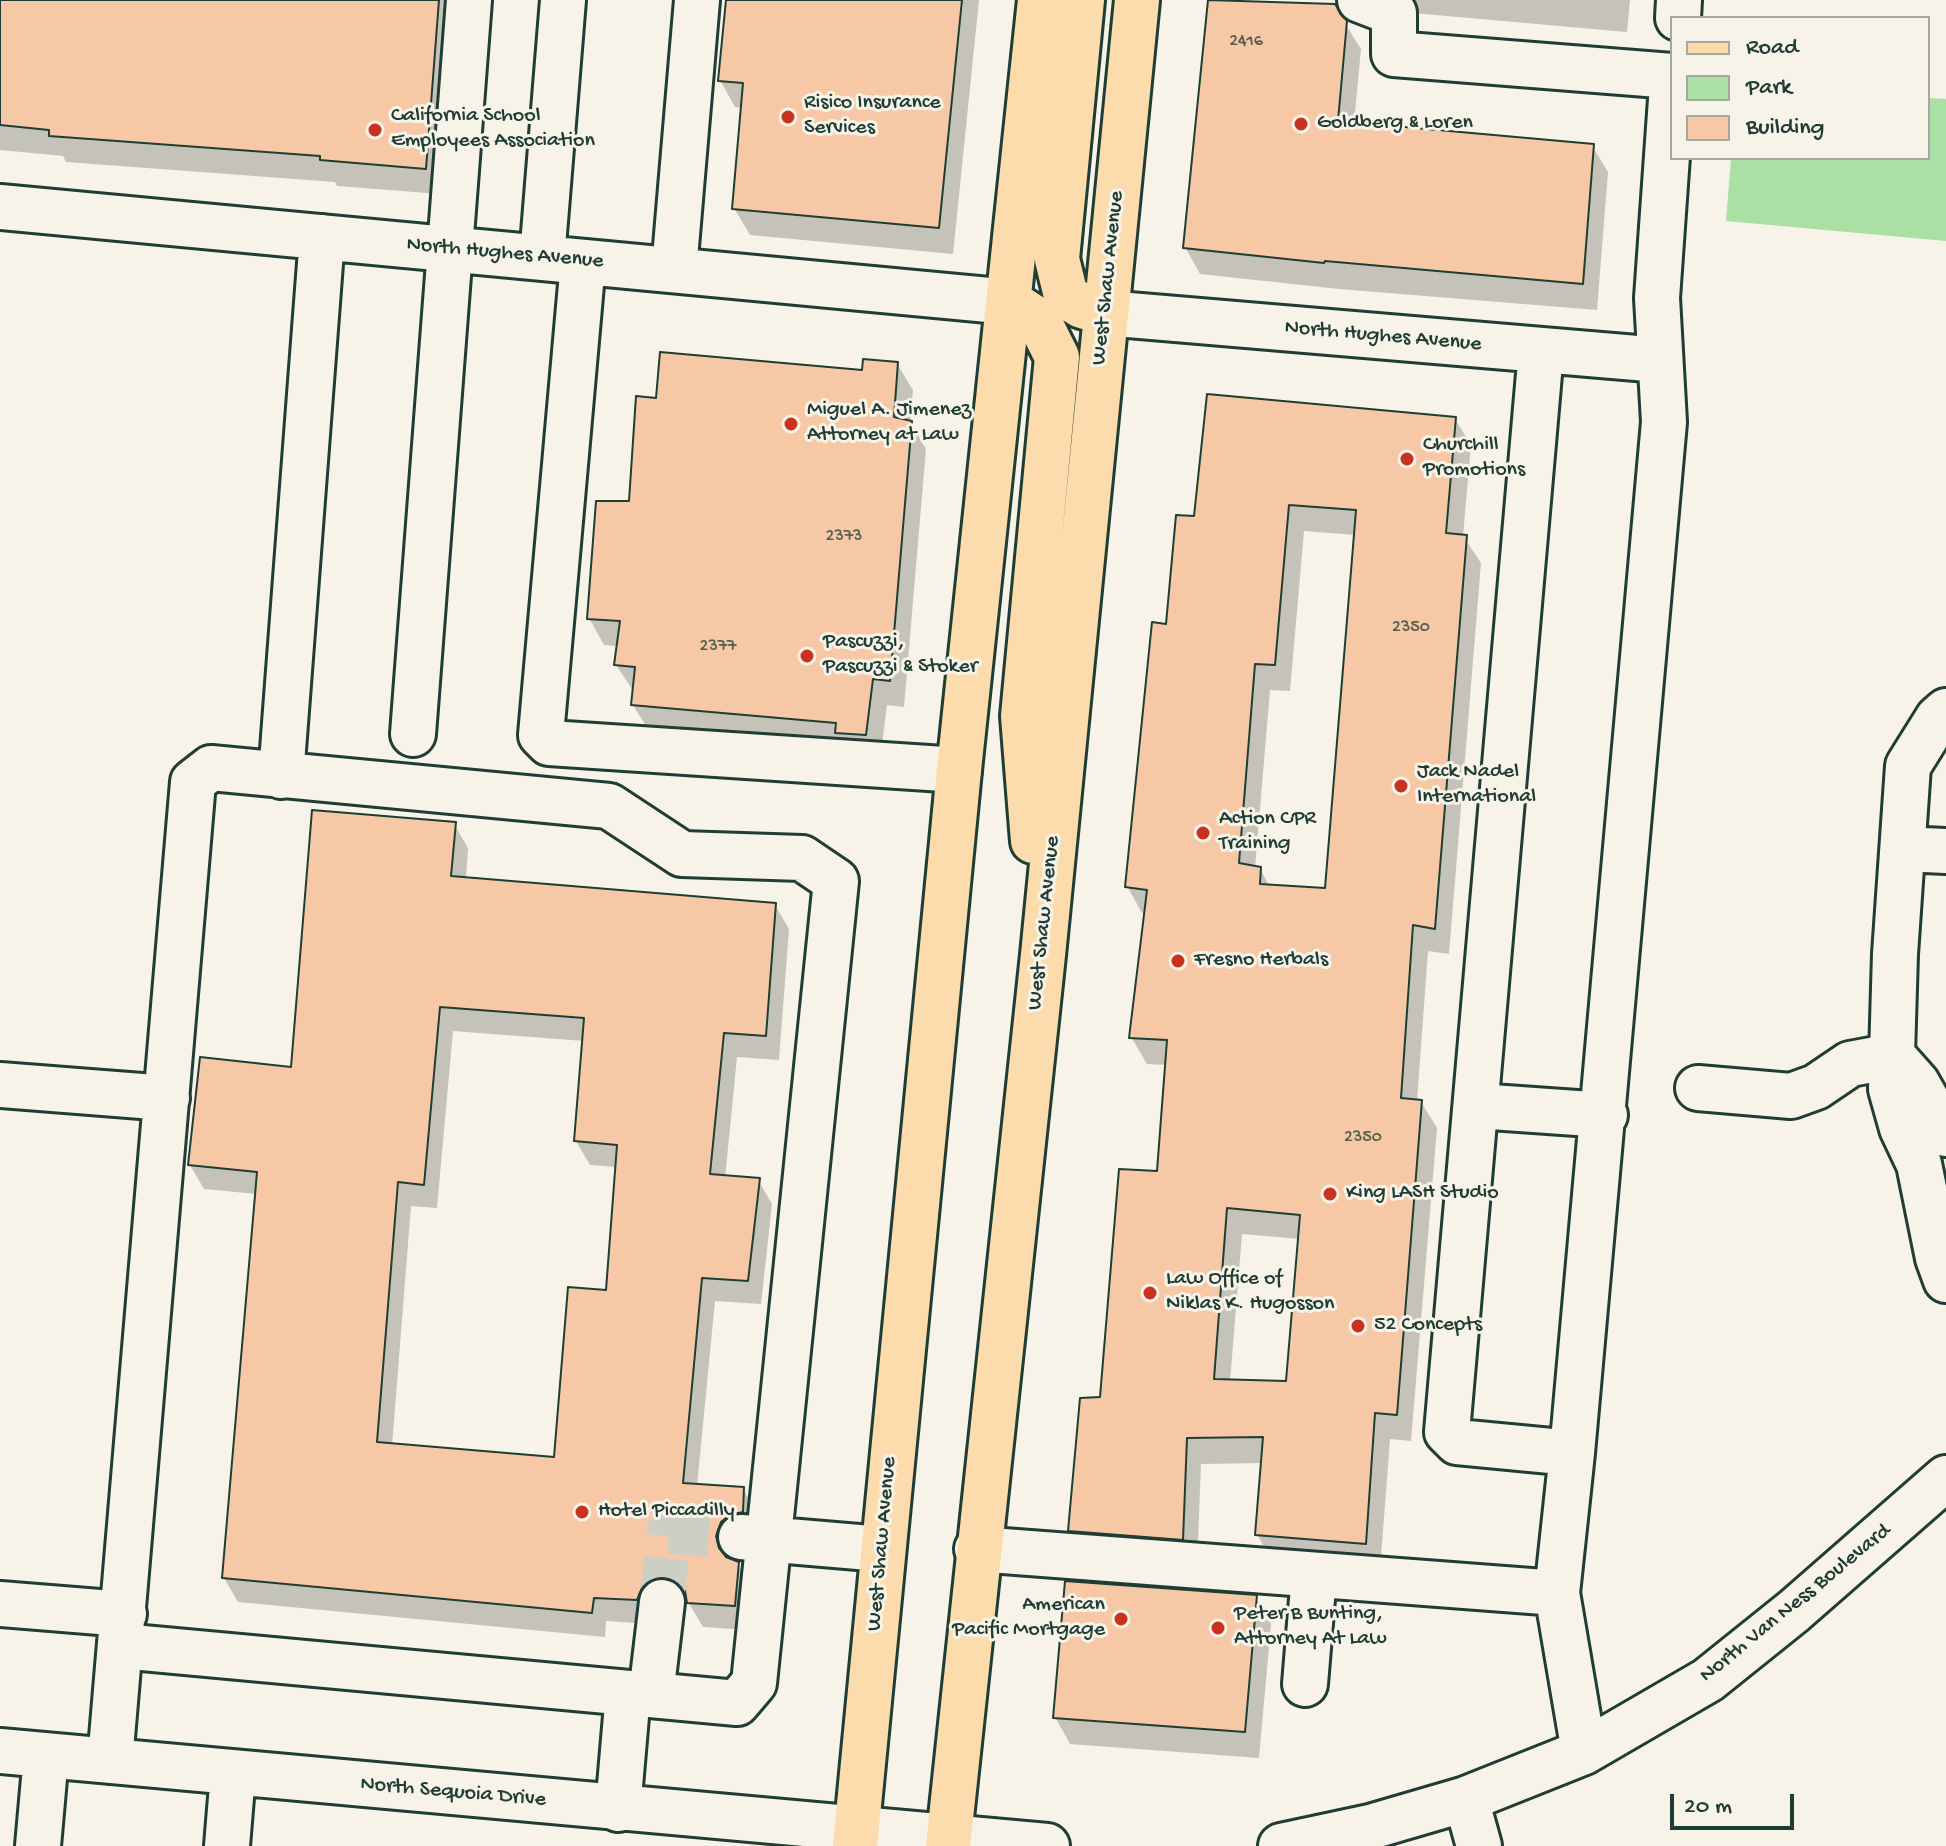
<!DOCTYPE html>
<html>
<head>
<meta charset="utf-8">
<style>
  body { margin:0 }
  #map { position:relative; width:1946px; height:1846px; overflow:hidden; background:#f7f3e8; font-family:"Gochi Hand",sans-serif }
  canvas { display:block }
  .legend { position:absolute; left:1670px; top:16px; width:260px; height:144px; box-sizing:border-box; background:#f7f3e8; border:2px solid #a1aaa0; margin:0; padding:10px 14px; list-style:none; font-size:24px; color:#1f3d34 }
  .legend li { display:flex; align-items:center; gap:16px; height:40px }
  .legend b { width:40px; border:2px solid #a1aaa0 }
  .scale { position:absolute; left:1670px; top:1794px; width:124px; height:36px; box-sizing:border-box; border:4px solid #1f3d34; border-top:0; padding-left:10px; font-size:24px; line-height:28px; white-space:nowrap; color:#1f3d34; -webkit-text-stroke:6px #f7f3e8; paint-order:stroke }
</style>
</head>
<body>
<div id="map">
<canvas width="1946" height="1846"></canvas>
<ul class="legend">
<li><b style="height:10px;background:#fcdcac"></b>Road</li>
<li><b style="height:22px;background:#aae0a3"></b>Park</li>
<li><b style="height:22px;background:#f7c8a6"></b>Building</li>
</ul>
<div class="scale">20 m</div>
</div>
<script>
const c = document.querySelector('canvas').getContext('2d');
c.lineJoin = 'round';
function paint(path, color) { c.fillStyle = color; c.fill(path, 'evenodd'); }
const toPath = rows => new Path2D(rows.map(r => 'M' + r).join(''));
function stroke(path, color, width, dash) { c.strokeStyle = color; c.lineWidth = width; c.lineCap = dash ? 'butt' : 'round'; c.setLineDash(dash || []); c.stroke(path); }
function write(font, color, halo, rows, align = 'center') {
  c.font = font + ' "Gochi Hand",sans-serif'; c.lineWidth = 6; c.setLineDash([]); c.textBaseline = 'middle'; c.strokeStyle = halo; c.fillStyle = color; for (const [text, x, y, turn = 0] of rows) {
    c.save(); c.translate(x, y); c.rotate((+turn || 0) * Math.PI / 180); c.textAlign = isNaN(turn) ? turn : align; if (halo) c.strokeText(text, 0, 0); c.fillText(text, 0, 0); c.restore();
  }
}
paint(toPath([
  [1928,98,1946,99,1946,241,1726,221,1731,158,1928,158]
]), '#aae0a3');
paint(toPath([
  [0,0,456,0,440,194,337,186,335,182,66,162,63,156,0,150],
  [728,0,979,0,953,254,750,235,734,208,743,108,735,107,720,80],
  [1210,0,1334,6,1361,49,1354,124,1592,146,1608,172,1597,310,1339,289,1200,274,1185,247],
  [1361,0,1630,0,1627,32,1413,13],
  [897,364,913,390,910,422,926,449,904,707,887,705,880,761,649,731,633,705,634,692,616,665,619,646,604,645,589,618,631,503,658,400],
  [1455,419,1471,445,1463,536,1481,563,1449,954,1428,951,1417,1101,1421,1102,1437,1128,1411,1441,1390,1439,1380,1570,1272,1561,1257,1534,1263,1463,1201,1464,1197,1565,1085,1557,1070,1530,1159,1173,1167,1065,1147,1064,1131,1037,1146,914,1142,913,1127,886,1168,627,1196,518],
  [1304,531,1356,535,1327,890,1270,887,1260,869,1255,868,1270,690,1290,691],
  [1242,1234,1300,1239,1288,1383,1230,1381],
  [454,824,468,848,466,879,775,905,789,929,779,1060,737,1057,725,1178,758,1180,772,1204,761,1304,715,1301,697,1486,743,1489,757,1513,729,1560,737,1564,752,1588,748,1630,703,1627,690,1605,679,1601,650,1624,606,1621,605,1637,238,1602,224,1578,257,1194,204,1189,190,1165,293,1069],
  [453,1031,584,1041,576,1141,590,1165,617,1167,608,1292,556,1460,392,1446,411,1206,437,1208],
  [1255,1597,1271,1624,1259,1758,1070,1744,1055,1717]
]), '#0003');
const building = toPath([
  [0,0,439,0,426,169,320,160,320,156,49,136,49,130,0,125,0,0],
  [726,0,962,0,939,228,732,209,743,83,718,81,726,0],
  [1208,0,1335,4,1347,21,1338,121,1594,144,1583,284,1325,261,1324,263,1183,248,1208,0],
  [660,352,862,370,863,359,898,362,894,417,912,421,890,681,873,679,866,735,835,733,836,723,631,705,635,667,614,665,620,621,587,619,596,501,629,501,636,396,656,398,660,352],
  [1207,394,1456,417,1446,533,1467,535,1435,929,1413,925,1401,1098,1422,1100,1397,1415,1375,1413,1366,1544,1255,1535,1263,1437,1187,1438,1183,1540,1068,1531,1080,1398,1100,1397,1119,1169,1157,1171,1167,1040,1129,1038,1147,890,1125,887,1152,622,1166,624,1176,515,1194,516,1207,394],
  [1289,505,1356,510,1325,888,1260,884,1261,867,1239,863,1255,664,1275,665,1289,505],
  [1227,1208,1300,1215,1286,1381,1214,1379,1227,1208],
  [312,810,456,822,451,876,776,903,766,1036,724,1033,710,1174,760,1178,748,1281,702,1278,683,1483,744,1487,743,1512,730,1515,721,1522,716,1536,719,1548,726,1557,739,1562,735,1606,687,1603,685,1591,678,1583,664,1577,653,1579,643,1586,637,1600,594,1598,592,1613,222,1578,257,1172,188,1165,200,1057,291,1067,312,810],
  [440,1007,584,1018,574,1141,617,1145,606,1290,568,1287,554,1457,377,1442,398,1182,424,1185,440,1007],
  [1065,1581,1257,1595,1245,1732,1053,1718,1065,1581]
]);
paint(building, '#f7c8a6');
stroke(building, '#1f3d34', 2);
stroke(toPath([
  [662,1602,669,1532,741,1537]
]), '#cccfc4', 44, [44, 22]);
const minor = toPath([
  [1360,0,1394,13,1394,54,1672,76],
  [1678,18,1679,0],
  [0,207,1010,302],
  [542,258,563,0],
  [583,262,541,735,549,743,959,770],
  [674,270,697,0],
  [1105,313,1660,360],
  [1946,711,1938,718,1908,766,1895,954,1891,1089,1902,1128,1919,1164,1938,1258,1946,1280],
  [413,734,469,0],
  [281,776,322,237],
  [1903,849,1946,851],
  [1893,1056,1917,1083,1946,1134],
  [0,1085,167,1098],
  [1698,1088,1791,1096,1816,1087,1850,1064,1893,1056],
  [1477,1106,1605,1115],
  [1572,1453,1664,422,1657,298,1672,85],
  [741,1537,882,1549],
  [977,1549,1557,1593,1572,1453,1457,1442,1447,1432,1541,351],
  [1557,1593,1584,1752],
  [0,1604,124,1614],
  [1305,1684,1314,1575],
  [651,1695,662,1602],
  [0,1751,1047,1846],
  [110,1761,193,782,211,768,609,806,682,854,802,858,836,881,754,1683,737,1703,121,1646],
  [1466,1799,1479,1846],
  [618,1809,628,1693],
  [38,1846,46,1756],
  [227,1846,233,1773],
  [1281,1846,1370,1827,1466,1799,1584,1752,1708,1680,1794,1611,1946,1478]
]);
const major = toPath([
  [1082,0,1057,259,1066,296,1082,306,1105,313],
  [1010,302,1039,321,1057,357,1023,716,1033,841],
  [855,1846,959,770,1040,0],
  [948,1846,1043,955,1137,0]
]);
stroke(minor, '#1f3d34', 50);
stroke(major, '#1f3d34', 50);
stroke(minor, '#f7f3e8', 44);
stroke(major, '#fcdcac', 44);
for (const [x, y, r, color] of [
  [788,117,8,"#c8321e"],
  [1301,124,8,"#c8321e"],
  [375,130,8,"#c8321e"],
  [791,424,8,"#c8321e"],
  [1407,459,8,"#c8321e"],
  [807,656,8,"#c8321e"],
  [1401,786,8,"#c8321e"],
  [1203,833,8,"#c8321e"],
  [1178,961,8,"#c8321e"],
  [1330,1194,8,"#c8321e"],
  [1150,1293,8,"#c8321e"],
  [1358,1326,8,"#c8321e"],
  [582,1512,8,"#c8321e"],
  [1121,1619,8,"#c8321e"],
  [1218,1628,8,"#c8321e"]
]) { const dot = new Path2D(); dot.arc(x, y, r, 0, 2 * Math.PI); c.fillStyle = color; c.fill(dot); stroke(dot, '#f7f3e8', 3); }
write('18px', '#556050', null, [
  ["2416",1246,42],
  ["2373",844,537],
  ["2350",1411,628],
  ["2377",718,647],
  ["2350",1363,1138]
]);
write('22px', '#1f3d34', '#f7f3e8', [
  ["Risico Insurance",804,104],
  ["Services",804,129],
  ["California School",391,117],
  ["Employees Association",391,142],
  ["Goldberg & Loren",1317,124],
  ["Miguel A. Jimenez",807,411],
  ["Attorney at Law",807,436],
  ["Churchill",1423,446],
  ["Promotions",1423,471],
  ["Pascuzzi,",823,643],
  ["Pascuzzi & Stoker",823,668],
  ["Jack Nadel",1417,773],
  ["International",1417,798],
  ["Action CPR",1219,820],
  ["Training",1219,845],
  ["Fresno Herbals",1194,961],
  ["King LASH Studio",1346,1194],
  ["Law Office of",1166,1280],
  ["Niklas K. Hugosson",1166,1305],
  ["52 Concepts",1374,1326],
  ["Hotel Piccadilly",598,1512],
  ["American",1105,1606,"right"],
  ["Pacific Mortgage",1105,1631,"right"],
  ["Peter B Bunting,",1234,1615],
  ["Attorney At Law",1234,1640]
], 'left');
write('22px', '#1f3d34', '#f7f3e8', [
  ["North Hughes Avenue",505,254,5],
  ["West Shaw Avenue",1109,278,-84],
  ["North Hughes Avenue",1383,337,5],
  ["West Shaw Avenue",1045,923,-84],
  ["West Shaw Avenue",883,1544,-85],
  ["North Van Ness Boulevard",1796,1604,-39],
  ["North Sequoia Drive",453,1793,5]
]);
</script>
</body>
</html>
